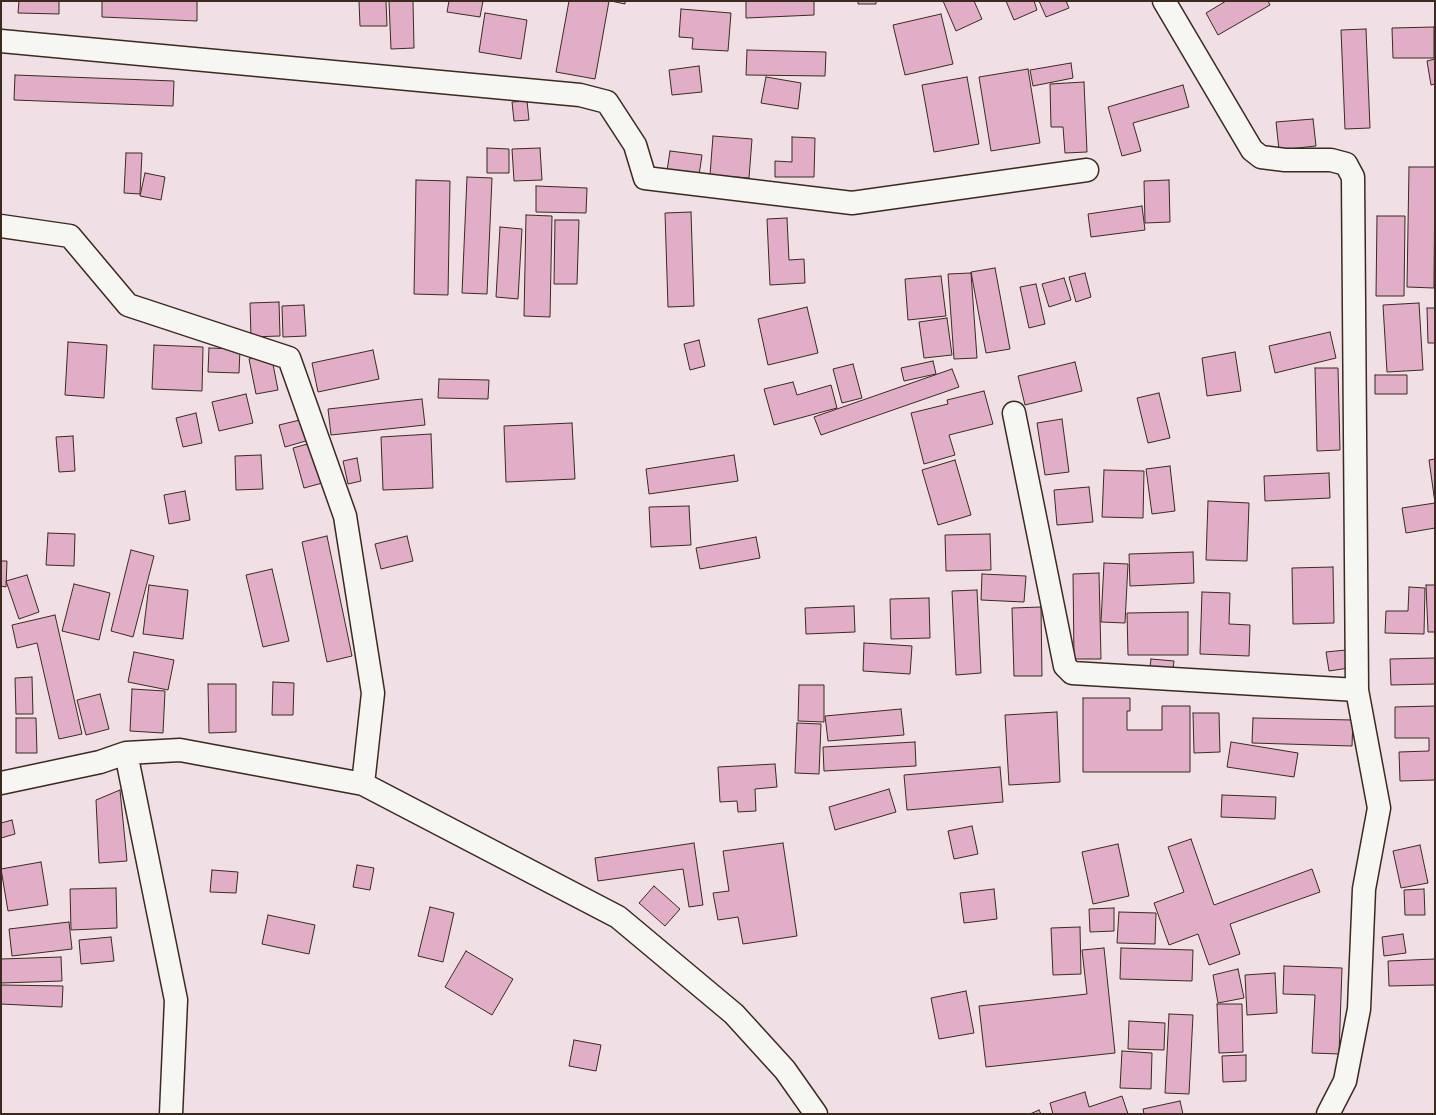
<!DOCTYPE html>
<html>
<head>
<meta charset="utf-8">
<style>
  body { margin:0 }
  #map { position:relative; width:1436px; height:1115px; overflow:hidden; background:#f0e0e5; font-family:Itim,sans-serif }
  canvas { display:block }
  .frame { position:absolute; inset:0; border:2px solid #3b2a1e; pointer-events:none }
</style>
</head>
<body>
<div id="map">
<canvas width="1436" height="1115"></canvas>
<div class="frame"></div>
</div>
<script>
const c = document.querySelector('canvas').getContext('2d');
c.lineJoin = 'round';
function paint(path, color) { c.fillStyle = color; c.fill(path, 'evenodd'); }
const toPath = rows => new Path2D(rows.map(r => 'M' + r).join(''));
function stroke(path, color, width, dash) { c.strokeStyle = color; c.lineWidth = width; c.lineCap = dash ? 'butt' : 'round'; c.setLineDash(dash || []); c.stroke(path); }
const building = toPath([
  [19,1,59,1,59,14,18,13,19,1],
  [102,1,197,1,197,21,102,17,102,1],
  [359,1,386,1,387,26,360,26,359,1],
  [389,1,413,1,414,48,391,49,389,1],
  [449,1,483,1,480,17,447,12,449,1],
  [569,1,609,1,595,79,556,72,569,1],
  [611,1,625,1,625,4,611,1],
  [746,1,814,1,814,15,746,18,746,1],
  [858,1,876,1,876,4,858,4,858,1],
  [943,1,974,1,982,19,956,31,943,1],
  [1006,1,1034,1,1037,10,1014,20,1006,1],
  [1039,1,1066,1,1069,8,1046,17,1039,1],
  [1226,1,1268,1,1270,5,1218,35,1206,13,1226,1],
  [681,9,731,13,728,51,692,49,693,38,679,37,681,9],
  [485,13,527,20,521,59,479,52,485,13],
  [941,14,953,64,905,75,893,25,941,14],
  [1434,27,1434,58,1393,58,1392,28,1434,27],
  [1366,29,1370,128,1345,129,1341,30,1366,29],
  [747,50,826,52,825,76,746,75,747,50],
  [1435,59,1435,84,1431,85,1427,61,1435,59],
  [1071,63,1073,78,1033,86,1030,70,1071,63],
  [699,66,702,92,672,95,669,70,699,66],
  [1028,69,1040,143,991,151,979,77,1028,69],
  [15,75,174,81,173,106,14,100,15,75],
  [766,77,801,83,798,109,761,103,766,77],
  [967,77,979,144,934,152,922,85,967,77],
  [1084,82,1087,152,1065,153,1063,127,1051,127,1050,84,1084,82],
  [1183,85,1189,107,1133,123,1141,151,1122,156,1108,107,1183,85],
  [527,101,529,120,514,121,512,102,527,101],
  [1313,119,1316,146,1279,150,1276,122,1313,119],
  [713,136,752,139,749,178,710,175,713,136],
  [792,137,815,138,814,177,775,177,775,161,792,162,792,137],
  [487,148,509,149,509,173,487,173,487,148],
  [540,148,542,180,514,181,512,149,540,148],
  [670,151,702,155,699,175,667,171,670,151],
  [126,153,142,153,140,194,124,193,126,153],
  [1409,167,1435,167,1434,288,1407,287,1409,167],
  [145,173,165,177,161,200,140,196,145,173],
  [467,177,492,178,487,294,462,293,467,177],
  [416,180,450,181,448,295,414,294,416,180],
  [1169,180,1170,222,1145,223,1144,181,1169,180],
  [536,186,587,188,586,213,536,212,536,186],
  [1142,206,1145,230,1091,237,1088,214,1142,206],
  [691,212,694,306,668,307,665,213,691,212],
  [526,215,552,216,550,317,524,316,526,215],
  [1377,216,1405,216,1404,296,1376,296,1377,216],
  [787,218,789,260,804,259,805,283,770,285,767,219,787,218],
  [555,220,579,220,577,284,554,284,555,220],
  [500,227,522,229,518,299,496,297,500,227],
  [995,268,1010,349,986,353,971,272,995,268],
  [971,273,977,358,954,359,948,274,971,273],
  [1085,273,1091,297,1076,302,1069,277,1085,273],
  [941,276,946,316,908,320,905,279,941,276],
  [1064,278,1071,300,1049,307,1042,284,1064,278],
  [1036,284,1045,324,1029,328,1020,287,1036,284],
  [279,302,280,336,251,337,250,303,279,302],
  [1419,303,1423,370,1387,372,1383,305,1419,303],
  [304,305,306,336,283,337,282,306,304,305],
  [807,307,818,353,768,365,758,319,807,307],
  [1427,308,1435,308,1435,343,1428,343,1427,308],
  [947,318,952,355,924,358,919,322,947,318],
  [1330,332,1336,358,1275,373,1269,346,1330,332],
  [699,340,705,366,690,370,684,344,699,340],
  [68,342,107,345,104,398,65,395,68,342],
  [154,345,203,347,202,391,152,389,154,345],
  [209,348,240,349,239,373,208,372,209,348],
  [373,350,379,379,318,392,312,363,373,350],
  [1235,352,1241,391,1207,396,1202,358,1235,352],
  [271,354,278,390,256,394,249,359,271,354],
  [933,361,936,374,904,381,901,368,933,361],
  [1075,362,1082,391,1025,405,1018,376,1075,362],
  [853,364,862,398,842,403,833,369,853,364],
  [1315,368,1338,368,1340,450,1317,451,1315,368],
  [952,369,959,387,821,435,814,417,952,369],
  [1375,375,1407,375,1407,394,1375,394,1375,375],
  [439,379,489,380,488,399,438,398,439,379],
  [793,382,797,395,831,385,837,408,774,425,764,389,793,382],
  [984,391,993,424,949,435,955,455,924,464,911,413,948,404,947,400,984,391],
  [1159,393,1170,438,1148,443,1137,398,1159,393],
  [246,394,253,423,219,431,212,402,246,394],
  [422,399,425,425,331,435,328,409,422,399],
  [196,413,202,443,183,447,176,418,196,413],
  [304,419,309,440,285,447,279,425,304,419],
  [1062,419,1069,472,1045,475,1037,423,1062,419],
  [572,423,575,479,506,482,504,426,572,423],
  [431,434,433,488,383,490,381,437,431,434],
  [73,436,75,471,59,472,56,437,73,436],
  [315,442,326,482,304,488,293,448,315,442],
  [261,455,263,489,236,490,235,456,261,455],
  [734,455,738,481,649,494,646,469,734,455],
  [357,458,361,481,348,484,343,461,357,458],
  [1435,459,1435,528,1406,533,1402,508,1435,503,1429,460,1435,459],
  [955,460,971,515,938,525,922,470,955,460],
  [1170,466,1175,511,1152,514,1146,469,1170,466],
  [1104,470,1144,471,1143,518,1102,517,1104,470],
  [1329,473,1330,498,1265,501,1264,476,1329,473],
  [1089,487,1093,522,1057,525,1054,490,1089,487],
  [185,491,190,520,169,524,164,495,185,491],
  [1208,501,1249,503,1247,561,1206,560,1208,501],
  [689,506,691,545,651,547,649,507,689,506],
  [48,533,75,534,74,566,46,565,48,533],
  [990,534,991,570,946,571,945,535,990,534],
  [327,536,352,656,327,662,302,542,327,536],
  [407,536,413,561,381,569,375,544,407,536],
  [756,537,760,558,700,569,696,548,756,537],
  [131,550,154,556,133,637,111,631,131,550],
  [1193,552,1194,583,1130,586,1129,554,1193,552],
  [1,561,7,561,6,587,1,586,1,561],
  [1104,563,1128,564,1125,623,1101,622,1104,563],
  [1333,567,1334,623,1293,624,1292,568,1333,567],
  [272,569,289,641,263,647,246,575,272,569],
  [1099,573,1101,659,1074,659,1073,574,1099,573],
  [982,574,1026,576,1024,602,981,600,982,574],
  [27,575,39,612,19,619,6,581,27,575],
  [74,584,110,593,99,640,62,631,74,584],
  [149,585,188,590,183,639,143,634,149,585],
  [1426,585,1435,585,1435,632,1428,632,1426,585],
  [1409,587,1425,588,1424,634,1385,633,1386,611,1408,611,1409,587],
  [977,590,981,673,956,675,952,591,977,590],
  [1202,592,1230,593,1229,624,1250,625,1249,656,1200,654,1202,592],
  [929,598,930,638,891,639,890,599,929,598],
  [854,606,855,632,806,634,805,608,854,606],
  [1041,607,1042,676,1014,676,1012,608,1041,607],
  [1188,612,1188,655,1128,655,1127,613,1188,612],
  [55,615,82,734,59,739,37,643,17,648,12,625,55,615],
  [864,643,912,646,910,674,863,671,864,643],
  [1346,650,1349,668,1329,671,1326,652,1346,650],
  [134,652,174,660,168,690,128,682,134,652],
  [1435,658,1435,684,1391,685,1390,659,1435,658],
  [1151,659,1174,661,1172,676,1149,674,1151,659],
  [32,677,33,714,16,714,15,678,32,677],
  [273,682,294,683,293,715,272,715,273,682],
  [208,684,236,684,236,732,209,733,208,684],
  [799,685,824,685,824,722,798,721,799,685],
  [132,689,165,691,163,733,130,731,132,689],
  [100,694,109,729,86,735,77,700,100,694],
  [1083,698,1130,698,1130,711,1127,711,1127,730,1162,730,1162,706,1190,706,1190,772,1083,772,1083,698],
  [1435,706,1435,780,1400,781,1399,752,1429,751,1429,738,1395,738,1395,707,1435,706],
  [901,709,904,735,828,741,825,716,901,709],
  [1057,712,1060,782,1009,785,1005,715,1057,712],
  [1193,713,1219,713,1220,752,1194,753,1193,713],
  [16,718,36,718,37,753,16,753,16,718],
  [1253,718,1353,720,1352,746,1252,743,1253,718],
  [797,723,821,724,819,774,795,773,797,723],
  [915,742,916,766,824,771,823,747,915,742],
  [1231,742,1298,753,1294,777,1227,767,1231,742],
  [775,764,777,787,755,789,756,811,738,812,737,801,720,802,718,767,775,764],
  [1000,767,1003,802,907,810,904,775,1000,767],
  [889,789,896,812,835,830,829,807,889,789],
  [120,790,127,861,99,863,96,800,120,790],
  [1222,795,1276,797,1275,819,1221,817,1222,795],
  [12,820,15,834,1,838,1,823,12,820],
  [972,826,978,854,954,859,948,831,972,826],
  [1191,839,1214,905,1312,869,1320,892,1230,924,1240,954,1209,965,1198,934,1169,945,1154,903,1184,892,1168,847,1191,839],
  [694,843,703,905,689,907,683,869,598,881,595,858,694,843],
  [783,843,797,936,743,944,738,917,718,920,713,893,729,891,723,851,783,843],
  [1118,844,1129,896,1093,904,1082,852,1118,844],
  [1420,845,1428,883,1401,888,1393,851,1420,845],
  [41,862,48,905,8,911,1,869,41,862],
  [357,865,374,868,370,890,353,887,357,865],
  [212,870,238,872,236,893,210,892,212,870],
  [654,886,680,909,665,926,639,903,654,886],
  [116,888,117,928,71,930,70,889,116,888],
  [994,889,997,919,964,923,960,893,994,889],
  [1424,889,1425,915,1405,915,1404,890,1424,889],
  [430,907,454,913,443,962,418,956,430,907],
  [1114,908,1114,931,1090,932,1089,909,1114,908],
  [1119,912,1156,913,1155,944,1117,943,1119,912],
  [268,915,315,925,309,954,262,944,268,915],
  [69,922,72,949,12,956,9,929,69,922],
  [1080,927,1081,974,1053,975,1051,928,1080,927],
  [1403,934,1406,953,1384,956,1382,937,1403,934],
  [111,937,114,961,81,964,79,940,111,937],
  [1104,948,1115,1053,986,1067,979,1006,1087,994,1082,950,1104,948],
  [1121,948,1193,950,1192,981,1120,979,1121,948],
  [466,951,513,979,492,1015,445,987,466,951],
  [61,957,62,981,1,983,1,959,61,957],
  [1435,959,1435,985,1389,986,1388,961,1435,959],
  [1284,966,1342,968,1339,1054,1312,1053,1315,995,1283,994,1284,966],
  [1238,969,1244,998,1218,1003,1213,975,1238,969],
  [1275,973,1277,1013,1247,1015,1245,975,1275,973],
  [1,985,63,986,62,1007,1,1004,1,985],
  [966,991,974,1033,939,1039,931,998,966,991],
  [1217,1004,1242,1004,1243,1052,1219,1053,1217,1004],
  [1169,1014,1193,1015,1189,1094,1165,1093,1169,1014],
  [1129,1021,1165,1023,1164,1050,1128,1049,1129,1021],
  [574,1040,601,1045,596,1071,569,1066,574,1040],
  [1122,1051,1152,1053,1151,1089,1120,1088,1122,1051],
  [1246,1055,1246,1081,1223,1082,1222,1056,1246,1055],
  [1085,1092,1089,1107,1122,1096,1128,1114,1053,1114,1050,1103,1085,1092],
  [1180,1101,1183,1114,1144,1114,1143,1109,1180,1101],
  [1039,1110,1041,1114,1030,1114,1039,1110]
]);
paint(building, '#e1adc7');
stroke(building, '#3b2a1e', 1);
const minor = toPath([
  [1164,1,1252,150,1261,157,1285,160,1331,160,1346,164,1353,177,1357,690,1379,808,1364,889,1359,1009,1345,1081,1328,1114],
  [1,41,580,95,607,102,635,145,645,178,852,203,1087,170],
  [1,226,70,236,128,305,289,358,345,516,373,693,363,784],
  [1014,413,1065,666,1072,673,1357,690],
  [126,753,176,1000,171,1114],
  [1,783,100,762,126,753,180,750,363,784,618,917,734,1014,785,1070,816,1114]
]);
stroke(minor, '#3b2a1e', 25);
stroke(minor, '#f6f6f2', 22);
</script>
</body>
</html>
